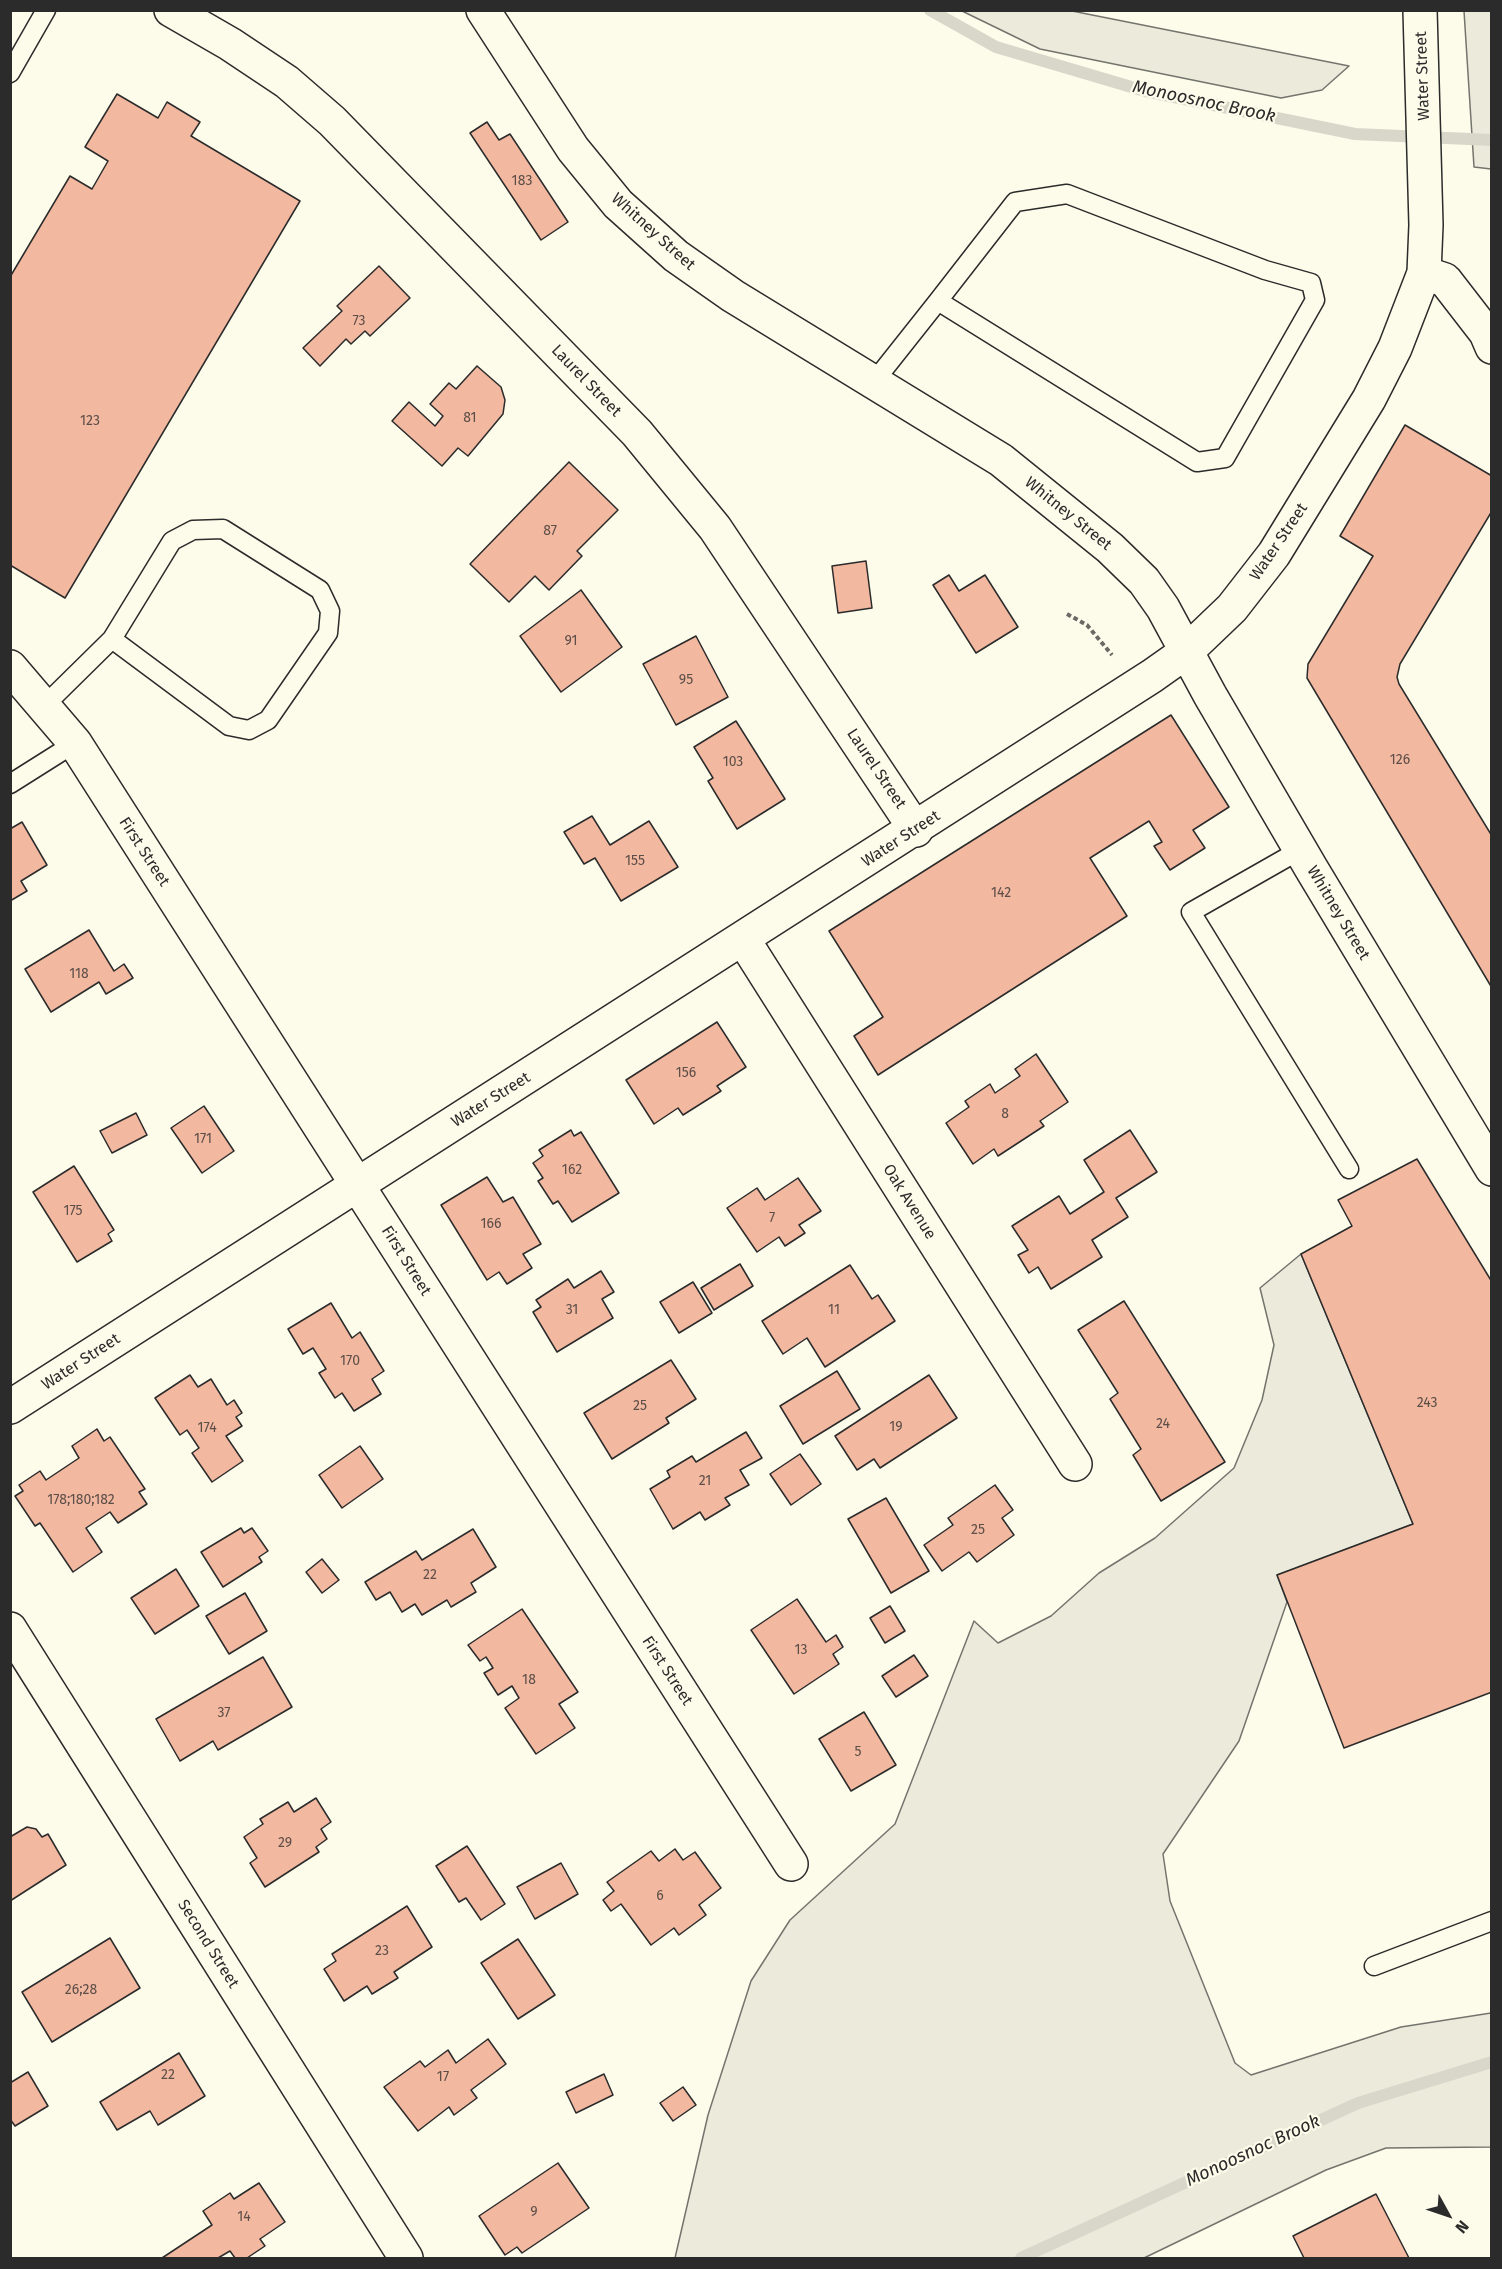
<!DOCTYPE html>
<html>
<head>
<meta charset="utf-8">
<style>
  body { margin:0 }
  #map { position:relative; width:1502px; height:2269px; overflow:hidden; background:#fdfbea; font-family:"Fira Sans",sans-serif }
  canvas { display:block }
  .frame { position:absolute; inset:0; border:12px solid #2b2b2b; pointer-events:none }
  .north { position:absolute; left:1418px; top:2185px; width:60px; height:60px; -webkit-text-stroke:4px #fdfbea; paint-order:stroke; rotate:130deg; font-size:16px; font-weight:700; line-height:24px; text-align:center; color:#2b2b2b }
  .north::after { content:''; display:block; margin:auto; width:21px; height:27px; background:#2b2b2b; clip-path:polygon(50% 0,100% 100%,50% 72%,0 100%) }
</style>
</head>
<body>
<div id="map">
<canvas width="1502" height="2269"></canvas>
<div class="frame"></div>
<div class="north">N</div>
</div>
<script>
const c = document.querySelector('canvas').getContext('2d');
c.lineJoin = 'round';
function paint(path, color) { c.fillStyle = color; c.fill(path, 'evenodd'); }
const toPath = rows => new Path2D(rows.map(r => 'M' + r).join(''));
function stroke(path, color, width, dash) { c.strokeStyle = color; c.lineWidth = width; c.lineCap = dash ? 'butt' : 'round'; c.setLineDash(dash || []); c.stroke(path); }
function write(font, color, halo, rows, align = 'center') {
  c.font = font + ' "Fira Sans",sans-serif'; c.lineWidth = 4.5; c.setLineDash([]); c.textBaseline = 'middle'; c.strokeStyle = halo; c.fillStyle = color; for (const [text, x, y, turn = 0] of rows) {
    c.save(); c.translate(x, y); c.rotate((+turn || 0) * Math.PI / 180); c.textAlign = isNaN(turn) ? turn : align; if (halo) c.strokeText(text, 0, 0); c.fillText(text, 0, 0); c.restore();
  }
}
const green = toPath([
  [962,11,1072,11,1349,66,1322,90,1281,98,1040,49,962,11],
  [1464,11,1491,11,1491,169,1474,167,1464,11],
  [1301,1254,1413,1524,1277,1575,1287,1602,1239,1741,1163,1854,1170,1901,1235,2063,1251,2075,1401,2027,1491,2013,1491,2147,1386,2148,1326,2170,1144,2258,675,2258,708,2115,751,1981,790,1920,895,1824,974,1621,998,1643,1051,1616,1099,1573,1155,1538,1234,1468,1262,1400,1274,1345,1260,1288,1301,1254]
]);
paint(green, '#ecebdb');
stroke(green, '#74746e', 1.5);
stroke(toPath([
  [930,10,996,47,1145,91,1355,134,1492,140],
  [1021,2258,1358,2103,1492,2062]
]), '#d8d7c9', 12);
const building = toPath([
  [117,94,158,118,167,102,200,122,191,136,300,201,65,598,10,565,10,277,70,176,92,189,108,161,85,147,117,94],
  [487,122,499,140,510,134,568,222,541,240,470,133,487,122],
  [379,266,410,298,370,336,365,331,351,344,346,339,320,366,303,348,342,311,337,306,379,266],
  [477,366,501,387,505,400,503,414,468,456,458,448,442,466,392,421,409,402,435,426,443,416,430,404,449,383,456,389,477,366],
  [1405,425,1492,476,1492,511,1400,664,1397,677,1399,684,1492,836,1492,988,1307,678,1308,664,1373,556,1340,536,1405,425],
  [569,462,618,510,577,551,582,556,549,590,535,576,509,602,470,564,569,462],
  [866,561,872,608,838,613,832,566,866,561],
  [949,575,959,591,985,575,1018,627,976,653,933,585,949,575],
  [581,590,622,647,561,692,520,636,581,590],
  [696,636,728,697,676,725,643,664,696,636],
  [1171,715,1229,807,1193,830,1205,848,1170,870,1154,846,1162,842,1149,821,1090,858,1127,916,878,1075,854,1036,883,1017,829,931,1171,715],
  [736,721,785,799,737,829,708,781,713,778,694,747,736,721],
  [592,816,610,845,649,821,678,867,621,901,595,858,584,864,564,832,592,816],
  [22,822,47,865,21,881,27,891,10,901,10,829,22,822],
  [89,930,114,971,124,964,133,978,106,994,99,982,51,1012,25,969,89,930],
  [717,1022,746,1067,717,1086,721,1091,683,1115,678,1108,654,1124,626,1080,717,1022],
  [1036,1054,1068,1102,1040,1121,1044,1126,998,1156,994,1149,973,1164,946,1123,969,1107,965,1101,990,1084,995,1093,1020,1076,1015,1069,1036,1054],
  [204,1106,234,1151,202,1173,171,1128,204,1106],
  [136,1113,147,1135,112,1153,100,1131,136,1113],
  [571,1130,574,1136,581,1132,619,1193,572,1222,558,1201,553,1204,538,1181,543,1178,533,1163,543,1156,539,1150,571,1130],
  [1130,1130,1157,1172,1116,1198,1128,1217,1092,1240,1102,1257,1051,1289,1038,1267,1029,1273,1018,1255,1028,1250,1012,1226,1059,1196,1070,1214,1104,1192,1084,1160,1130,1130],
  [1417,1159,1492,1282,1492,1692,1344,1748,1277,1575,1413,1524,1301,1254,1352,1226,1338,1200,1417,1159],
  [74,1166,114,1230,108,1234,112,1241,77,1262,33,1192,74,1166],
  [487,1177,503,1202,513,1197,541,1244,523,1254,532,1268,507,1284,499,1272,487,1280,441,1205,487,1177],
  [798,1178,821,1211,799,1225,805,1233,785,1246,779,1237,757,1252,727,1208,757,1188,765,1200,798,1178],
  [740,1264,753,1286,714,1310,701,1288,740,1264],
  [850,1265,872,1299,878,1295,895,1321,825,1367,807,1338,783,1354,762,1321,850,1265],
  [601,1271,614,1292,602,1299,613,1318,557,1352,533,1312,541,1307,536,1300,568,1279,574,1288,601,1271],
  [693,1282,712,1313,679,1333,660,1302,693,1282],
  [1124,1301,1225,1462,1161,1501,1133,1455,1141,1449,1110,1399,1118,1393,1078,1330,1124,1301],
  [331,1303,352,1338,360,1332,384,1371,372,1379,381,1394,354,1411,342,1393,335,1398,319,1373,326,1369,313,1348,303,1354,288,1329,331,1303],
  [671,1360,696,1399,666,1418,669,1423,612,1459,584,1413,671,1360],
  [837,1371,860,1409,803,1444,780,1406,837,1371],
  [190,1375,198,1387,211,1379,227,1405,234,1400,242,1413,236,1417,242,1426,226,1436,243,1461,212,1482,192,1453,199,1448,187,1430,180,1435,155,1398,190,1375],
  [929,1375,957,1418,880,1468,874,1459,857,1470,835,1436,929,1375],
  [97,1429,104,1441,110,1437,145,1489,139,1492,147,1504,118,1523,110,1512,86,1528,102,1552,73,1572,40,1523,35,1526,15,1496,23,1491,19,1485,40,1471,46,1480,79,1458,72,1446,97,1429],
  [746,1432,762,1458,740,1470,749,1485,725,1498,730,1505,705,1520,700,1512,673,1529,650,1489,670,1477,667,1471,692,1456,696,1462,746,1432],
  [360,1446,383,1479,342,1508,319,1475,360,1446],
  [800,1454,821,1484,791,1505,770,1474,800,1454],
  [995,1485,1013,1510,1002,1518,1014,1535,977,1562,969,1552,942,1571,924,1545,953,1525,948,1518,995,1485],
  [886,1498,929,1571,891,1593,848,1519,886,1498],
  [241,1528,244,1533,252,1528,268,1551,259,1557,262,1562,223,1587,201,1552,241,1528],
  [473,1529,496,1567,471,1583,476,1592,451,1607,447,1600,422,1615,415,1604,402,1612,390,1592,376,1600,365,1582,416,1551,422,1560,473,1529],
  [322,1559,339,1580,322,1593,306,1572,322,1559],
  [176,1569,199,1606,155,1634,131,1598,176,1569],
  [245,1593,267,1631,229,1654,206,1616,245,1593],
  [797,1599,826,1642,836,1635,843,1647,833,1654,839,1664,794,1694,751,1630,797,1599],
  [890,1606,905,1631,885,1643,870,1618,890,1606],
  [522,1609,578,1692,559,1704,575,1728,536,1754,505,1708,519,1698,512,1686,498,1695,484,1673,493,1668,486,1657,480,1661,468,1645,522,1609],
  [914,1655,928,1676,896,1697,882,1676,914,1655],
  [263,1657,292,1707,218,1750,213,1741,180,1761,156,1719,263,1657],
  [864,1712,896,1765,851,1791,819,1739,864,1712],
  [316,1798,331,1822,321,1829,327,1839,316,1847,319,1852,265,1887,250,1863,257,1858,244,1837,263,1824,260,1819,288,1802,294,1812,316,1798],
  [27,1827,36,1829,42,1837,48,1834,66,1865,10,1901,10,1837,27,1827],
  [467,1846,505,1904,481,1920,466,1898,459,1902,436,1866,467,1846],
  [675,1849,683,1860,695,1852,721,1888,699,1905,706,1915,679,1935,674,1928,651,1945,621,1904,611,1911,603,1900,614,1891,607,1882,651,1851,659,1861,675,1849],
  [561,1863,578,1894,535,1919,517,1887,561,1863],
  [407,1906,432,1947,394,1972,398,1978,372,1994,367,1986,344,2001,324,1969,336,1961,332,1954,407,1906],
  [110,1938,140,1988,52,2042,22,1992,110,1938],
  [518,1939,555,1995,518,2019,481,1963,518,1939],
  [488,2039,506,2064,471,2090,477,2098,454,2115,449,2107,418,2131,384,2087,420,2061,425,2067,448,2050,456,2063,488,2039],
  [179,2053,205,2096,158,2125,150,2111,117,2130,100,2102,179,2053],
  [28,2072,48,2106,15,2126,10,2119,10,2083,28,2072],
  [604,2074,613,2095,576,2113,566,2092,604,2074],
  [683,2087,696,2105,673,2121,660,2103,683,2087],
  [558,2163,589,2208,522,2253,517,2247,505,2255,479,2216,558,2163],
  [259,2183,285,2222,260,2239,265,2246,247,2258,235,2258,230,2251,218,2258,162,2258,212,2225,203,2211,230,2193,234,2199,259,2183],
  [1376,2194,1409,2258,1304,2258,1293,2236,1376,2194]
]);
paint(building, '#f2b8a0');
stroke(building, '#2b2b2b', 1.5);
const lane = toPath([
  [10,73,46,10],
  [873,383,938,301,1015,202,1067,194,1265,270,1311,283,1315,300,1225,458,1197,462,938,301],
  [45,705,112,639,172,541,193,530,223,529,320,590,330,611,328,633,268,720,249,730,229,726,112,639],
  [10,784,75,743],
  [1300,850,1191,912,1349,1169],
  [1374,1966,1492,1921]
]);
const street = toPath([
  [171,10,230,44,287,82,332,121,637,433,715,528,916,830],
  [1424,273,1445,280,1486,333,1492,347],
  [10,667,75,743,791,1864],
  [743,939,1075,1464],
  [10,1629,406,2258]
]);
const secondary = toPath([
  [483,10,573,149,618,204,676,256,733,296,1001,460,1110,548,1144,581,1163,608,1210,695,1311,868,1492,1169],
  [10,1407,1152,676,1186,652,1232,608,1274,554,1369,399,1395,348,1424,273,1426,225,1420,10]
]);
stroke(lane, '#2b2b2b', 21);
stroke(street, '#2b2b2b', 36);
stroke(secondary, '#2b2b2b', 36);
stroke(toPath([
  [1067,614,1087,625,1112,655]
]), '#6a6964', 4, [4.5, 3]);
stroke(lane, '#fdfbea', 18);
stroke(street, '#fdfbea', 33);
stroke(secondary, '#fdfbea', 33);
write('14px', '#5d4e48', null, [
  ["183",522,181],
  ["73",359,321],
  ["81",470,418],
  ["123",90,421],
  ["87",550,531],
  ["91",571,641],
  ["95",686,680],
  ["126",1400,760],
  ["103",733,762],
  ["155",635,861],
  ["142",1001,893],
  ["118",79,974],
  ["156",686,1073],
  ["8",1005,1114],
  ["171",203,1139],
  ["162",572,1170],
  ["175",73,1211],
  ["7",772,1218],
  ["166",491,1224],
  ["31",572,1310],
  ["11",834,1310],
  ["170",350,1361],
  ["243",1427,1403],
  ["25",640,1406],
  ["24",1163,1424],
  ["19",896,1427],
  ["174",207,1428],
  ["21",705,1481],
  ["178;180;182",81,1500],
  ["25",978,1530],
  ["22",430,1575],
  ["13",801,1650],
  ["18",529,1680],
  ["37",224,1713],
  ["5",858,1752],
  ["29",285,1843],
  ["6",660,1896],
  ["23",382,1951],
  ["26;28",81,1990],
  ["22",168,2075],
  ["17",443,2077],
  ["9",534,2212],
  ["14",244,2217]
]);
write('16px', '#2b2b2b', '#fdfbea', [
  ["Water Street",1423,76,-92],
  ["Whitney Street",653,232,42],
  ["Laurel Street",586,381,46],
  ["Whitney Street",1068,514,39],
  ["Water Street",1279,542,-56],
  ["Laurel Street",876,769,56],
  ["Water Street",901,839,-33],
  ["First Street",144,852,57],
  ["Whitney Street",1338,913,59],
  ["Water Street",491,1100,-32],
  ["Oak Avenue",909,1202,58],
  ["First Street",406,1261,58],
  ["Water Street",81,1362,-33],
  ["First Street",667,1671,57],
  ["Second Street",208,1944,58]
]);
write('italic 18px', '#2b2b2b', '#fdfbea', [
  ["Monoosnoc Brook",1204,102,12],
  ["Monoosnoc Brook",1253,2151,-25]
]);
</script>
</body>
</html>
